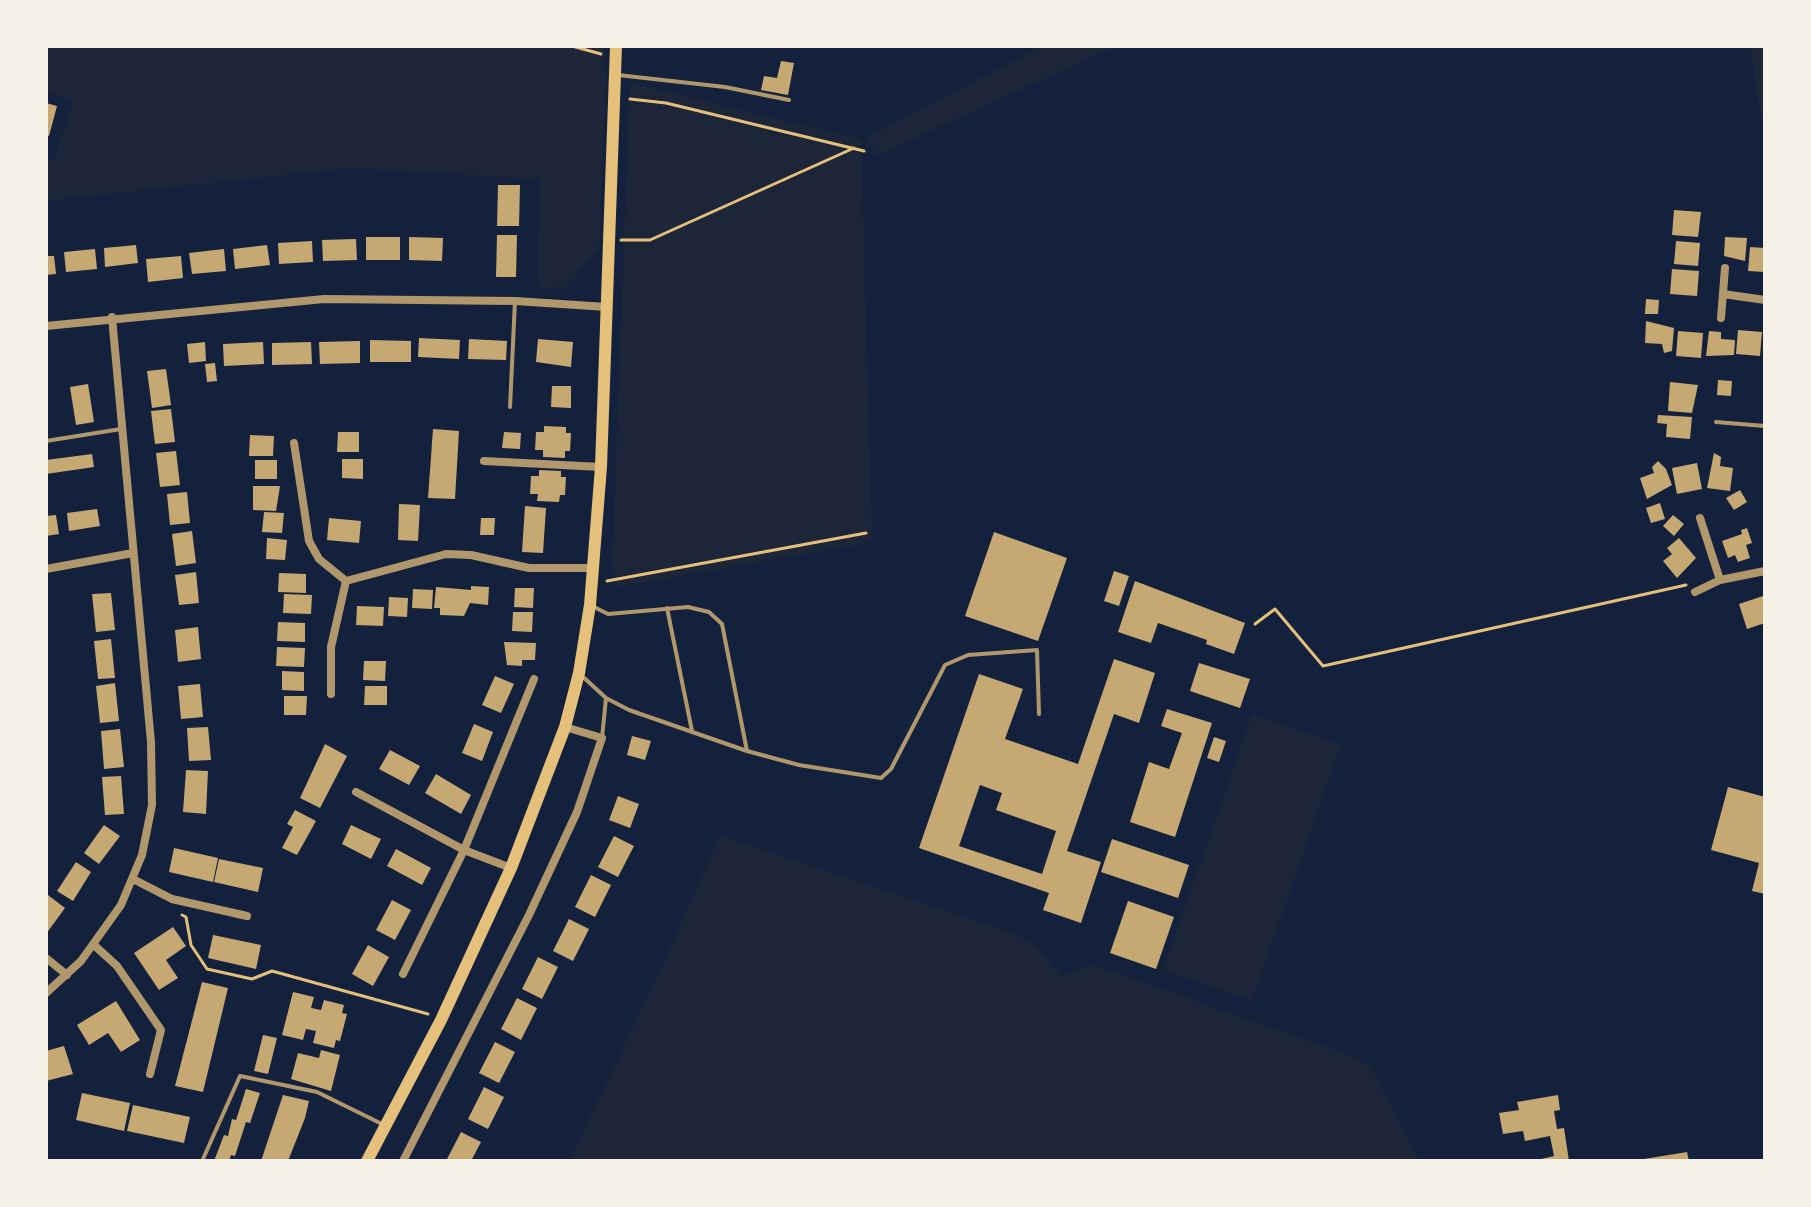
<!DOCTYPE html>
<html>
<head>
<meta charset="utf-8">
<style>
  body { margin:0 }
  #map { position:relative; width:1811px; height:1207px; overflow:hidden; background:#14213d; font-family:"DejaVu Sans",sans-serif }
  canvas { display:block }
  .frame { position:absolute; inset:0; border:48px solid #f6f1e7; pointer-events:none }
</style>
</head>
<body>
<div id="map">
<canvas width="1811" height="1207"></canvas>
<div class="frame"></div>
</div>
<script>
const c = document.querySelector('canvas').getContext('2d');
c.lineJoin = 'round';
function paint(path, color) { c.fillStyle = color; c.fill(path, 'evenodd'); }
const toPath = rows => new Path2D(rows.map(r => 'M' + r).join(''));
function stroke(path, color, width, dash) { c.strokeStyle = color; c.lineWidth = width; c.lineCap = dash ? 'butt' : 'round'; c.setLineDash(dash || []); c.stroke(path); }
paint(toPath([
  [46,46,603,46,603,71,606,74,599,248,566,287,537,288,540,179,348,168,46,201,46,159,54,160,73,101,46,92],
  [1042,46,1116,46,876,156,867,137],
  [1750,46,1765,46,1765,149],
  [630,83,861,139,872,542,619,587,612,566],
  [1252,714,1341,745,1252,1001,1163,970],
  [720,835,1004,930,1033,943,1061,976,1092,964,1354,1057,1370,1066,1420,1161,569,1161,664,962]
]), '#1d2539');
paint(toPath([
  [781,61,794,63,788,95,761,90,764,76,777,78],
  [46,103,57,106,49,136,46,135],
  [498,185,520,185,519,226,497,226],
  [1674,210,1701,212,1698,237,1672,235],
  [497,235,517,235,516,277,496,277],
  [366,237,400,237,400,260,366,260],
  [409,237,443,238,442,261,409,260],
  [1725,237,1747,238,1745,261,1724,256],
  [356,239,357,260,323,261,322,240],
  [312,241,313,262,279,264,278,243],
  [1676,241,1700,243,1698,266,1674,264],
  [136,245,138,263,105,267,104,248],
  [267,245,270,265,235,269,233,249],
  [1750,247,1765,248,1765,272,1748,271],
  [95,249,97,269,66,272,64,252],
  [224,249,226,271,192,274,189,253],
  [46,256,54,256,56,274,46,275],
  [181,256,183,278,148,282,146,259],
  [1672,269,1699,271,1697,296,1670,294],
  [1646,299,1659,300,1658,314,1645,314],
  [1646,321,1674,328,1672,351,1664,353,1662,344,1645,343],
  [1738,330,1762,332,1760,356,1736,354],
  [1678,331,1703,333,1701,358,1676,356],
  [1709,331,1721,332,1721,339,1735,340,1734,355,1706,356],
  [419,338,460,340,459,359,418,357],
  [469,339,507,341,506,360,468,359],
  [538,339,573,342,571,367,536,362],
  [370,340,411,341,411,362,370,362],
  [360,341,360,363,320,364,319,342],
  [205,342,206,361,189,363,187,344],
  [263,342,264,364,224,366,223,344],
  [311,342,312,364,272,365,272,343],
  [215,363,217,381,207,382,205,364],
  [166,369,171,405,152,408,147,371],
  [1718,380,1732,381,1731,396,1717,395],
  [1670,382,1698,385,1692,413,1668,411],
  [88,384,94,422,76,425,70,387],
  [552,386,571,386,571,408,551,407],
  [171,409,175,442,155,444,151,411],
  [1658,415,1692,417,1690,439,1666,437,1667,424,1657,423],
  [544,426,566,427,566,433,571,433,570,451,565,451,565,458,543,457,543,450,535,450,536,432,544,432],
  [433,429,459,431,455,499,428,498],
  [338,432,359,432,359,452,337,452],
  [504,432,521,433,520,449,502,448],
  [250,435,274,436,273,456,249,456],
  [176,451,180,485,160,487,156,453],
  [1714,453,1721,457,1720,466,1733,468,1730,491,1707,488],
  [92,454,94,467,46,474,46,460],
  [342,459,363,459,363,479,342,478],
  [255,460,277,460,277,479,255,479],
  [1658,461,1666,469,1672,485,1647,499,1640,478,1654,473,1652,467],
  [1697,463,1702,489,1677,494,1672,468],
  [539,470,561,471,561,477,566,477,565,495,560,495,559,502,537,501,538,494,530,494,531,476,539,476],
  [253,486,280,486,276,511,253,510],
  [1740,490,1747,502,1734,510,1726,498],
  [187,492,190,523,170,525,167,494],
  [1660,503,1665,519,1651,523,1646,508],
  [399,504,420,505,418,541,398,540],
  [525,506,546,508,543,553,522,552],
  [97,509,100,526,69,531,67,513],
  [264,512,284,513,282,533,262,532],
  [56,515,59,534,46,536,46,516],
  [1673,515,1684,524,1674,536,1663,526],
  [329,518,361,521,359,543,327,540],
  [481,518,495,518,494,535,480,535],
  [1747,528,1752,543,1746,545,1750,558,1738,562,1735,555,1728,558,1722,541,1742,534,1741,530],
  [192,531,196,563,176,566,172,534],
  [994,532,1067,558,1038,641,965,616],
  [267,538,287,540,285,560,266,559],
  [1679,538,1696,558,1677,578,1663,561,1672,554,1667,548],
  [1114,571,1129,576,1119,606,1104,601],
  [196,572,199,603,179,605,175,575],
  [279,573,306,574,306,593,278,592],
  [1135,581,1245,623,1234,654,1206,644,1207,640,1158,623,1151,643,1118,632],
  [471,586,489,587,488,605,470,603,464,616,440,615,440,608,434,608,436,587,471,590],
  [515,588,534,588,533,608,514,607],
  [413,589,433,590,432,609,412,608],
  [111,593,115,630,96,632,92,594],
  [284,594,312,595,311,614,283,613],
  [1763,596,1765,623,1747,629,1739,604],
  [389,597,408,598,407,617,388,616],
  [357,606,384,607,383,626,356,625],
  [513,612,533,612,532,632,512,631],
  [278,622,305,623,305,642,277,641],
  [198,627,201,659,178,662,175,630],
  [111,639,115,678,98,679,94,641],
  [504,642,536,643,535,660,522,660,522,666,507,665],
  [277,647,305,648,304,667,276,666],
  [1114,659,1155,673,1139,723,1114,714,1067,851,1101,862,1081,923,1043,910,1049,893,919,848,979,674,1023,689,1005,739,1078,764],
  [980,785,1002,793,996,810,1056,831,1042,874,959,846],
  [364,661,386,661,385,681,363,680],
  [1199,663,1250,679,1240,708,1190,691],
  [282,671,304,672,304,691,282,690],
  [495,676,514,684,501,713,482,705],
  [115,683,119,721,100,723,96,686],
  [200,684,203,717,181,719,178,686],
  [365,686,387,686,387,705,364,705],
  [284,696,307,696,306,715,284,715],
  [1167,709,1212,723,1175,837,1130,822,1149,762,1169,769,1182,733,1161,726],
  [474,724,493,732,482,761,462,753],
  [208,727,211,760,189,761,187,728],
  [120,729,124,767,104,769,101,731],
  [632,736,651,741,645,760,627,755],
  [1214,737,1226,741,1219,762,1207,758],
  [325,744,347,756,320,808,300,798],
  [390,750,420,766,409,785,379,769],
  [186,770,208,771,206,814,183,812],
  [436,774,471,795,461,814,425,793],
  [121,776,124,814,105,815,102,777],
  [1728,787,1765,797,1765,894,1752,891,1759,863,1711,850],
  [618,796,639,804,630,828,609,820],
  [295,810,316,821,297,855,282,848,293,827,287,824],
  [104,825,120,836,99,864,84,853],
  [351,825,381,839,371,859,342,844],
  [614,836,634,846,618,877,598,867],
  [1112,839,1189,865,1178,898,1101,872],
  [174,848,218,858,213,882,169,872],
  [396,849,431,868,422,885,387,866],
  [219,859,263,868,258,892,214,882],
  [76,862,91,872,73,901,57,891],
  [591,875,611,885,595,917,575,907],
  [48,895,65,908,46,934,46,899],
  [392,900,411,910,395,940,376,930],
  [1128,901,1174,917,1156,969,1110,953],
  [569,919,589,929,573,961,553,951],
  [173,927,186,946,166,960,178,978,159,990,134,953],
  [213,935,261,945,256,969,208,958],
  [368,945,389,957,373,986,352,974],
  [538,957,558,967,542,999,522,989],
  [202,982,228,988,203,1092,175,1086],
  [293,992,314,997,311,1008,321,1010,324,1000,344,1005,342,1013,347,1014,340,1041,336,1040,334,1048,313,1043,316,1031,306,1029,303,1040,282,1035],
  [517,998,537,1008,521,1040,501,1029],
  [116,1001,140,1040,121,1052,108,1033,89,1045,77,1025],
  [263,1035,277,1038,268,1074,254,1071],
  [495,1042,515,1052,499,1083,479,1073],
  [64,1046,73,1074,46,1081,46,1051],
  [321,1050,340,1055,331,1091,291,1079,298,1053,319,1058],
  [484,1087,504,1097,488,1129,468,1119],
  [246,1089,260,1093,250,1123,246,1122,235,1156,231,1155,229,1161,214,1161,224,1135,228,1136,232,1119,236,1120],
  [82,1093,130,1103,124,1131,76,1120],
  [283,1095,309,1101,305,1118,288,1161,261,1161],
  [1558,1095,1560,1110,1554,1111,1557,1129,1564,1128,1569,1161,1533,1161,1554,1156,1550,1136,1525,1141,1523,1131,1503,1134,1499,1113,1519,1110,1517,1102],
  [133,1105,190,1117,184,1143,127,1131],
  [461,1132,481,1142,471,1161,446,1161],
  [1687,1152,1689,1161,1644,1161,1644,1159]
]), '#c6a872');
stroke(toPath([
  [572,46,601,54],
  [630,99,666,103,864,151],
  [621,240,650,240,854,148],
  [607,581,866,533],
  [1255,624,1275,609,1323,666,1686,585],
  [182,915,186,917,191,945,207,969,252,979,272,971,428,1014]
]), '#e5c07b', 3);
stroke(toPath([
  [618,75,725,87,789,100],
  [510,407,515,301],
  [1716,422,1765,426],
  [46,441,121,429],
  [594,607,608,614,688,607,709,612,722,624,747,751],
  [667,608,692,731],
  [582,676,606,698,629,710,747,751,799,765,881,778,891,769,945,665,968,655,1037,650,1039,714],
  [602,738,606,698],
  [203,1159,240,1076,317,1092,382,1124]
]), '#b1986c', 4);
stroke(toPath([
  [1723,294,1765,300],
  [1721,318,1725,268],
  [46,326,324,299,515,301,607,307],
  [294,443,309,541,319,559,346,581,446,554,471,555,529,568,594,568],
  [484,461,601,467],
  [1700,518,1720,580],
  [46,569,133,553],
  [1695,592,1720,580,1765,571],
  [331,694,331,647,346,581],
  [356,792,464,850,511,868],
  [133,879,172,899,247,916],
  [94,945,117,966,161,1030,150,1074],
  [46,958,67,975],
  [403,974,464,850,534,679],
  [46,993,81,961,121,905,142,855,152,805,151,742,112,317],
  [403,1161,529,915,577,812,602,738,565,727]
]), '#b1986c', 8);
stroke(toPath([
  [367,1161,441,1020,511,868,565,727,579,673,590,605,601,467,616,46]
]), '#e5c07b', 12);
</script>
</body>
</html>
